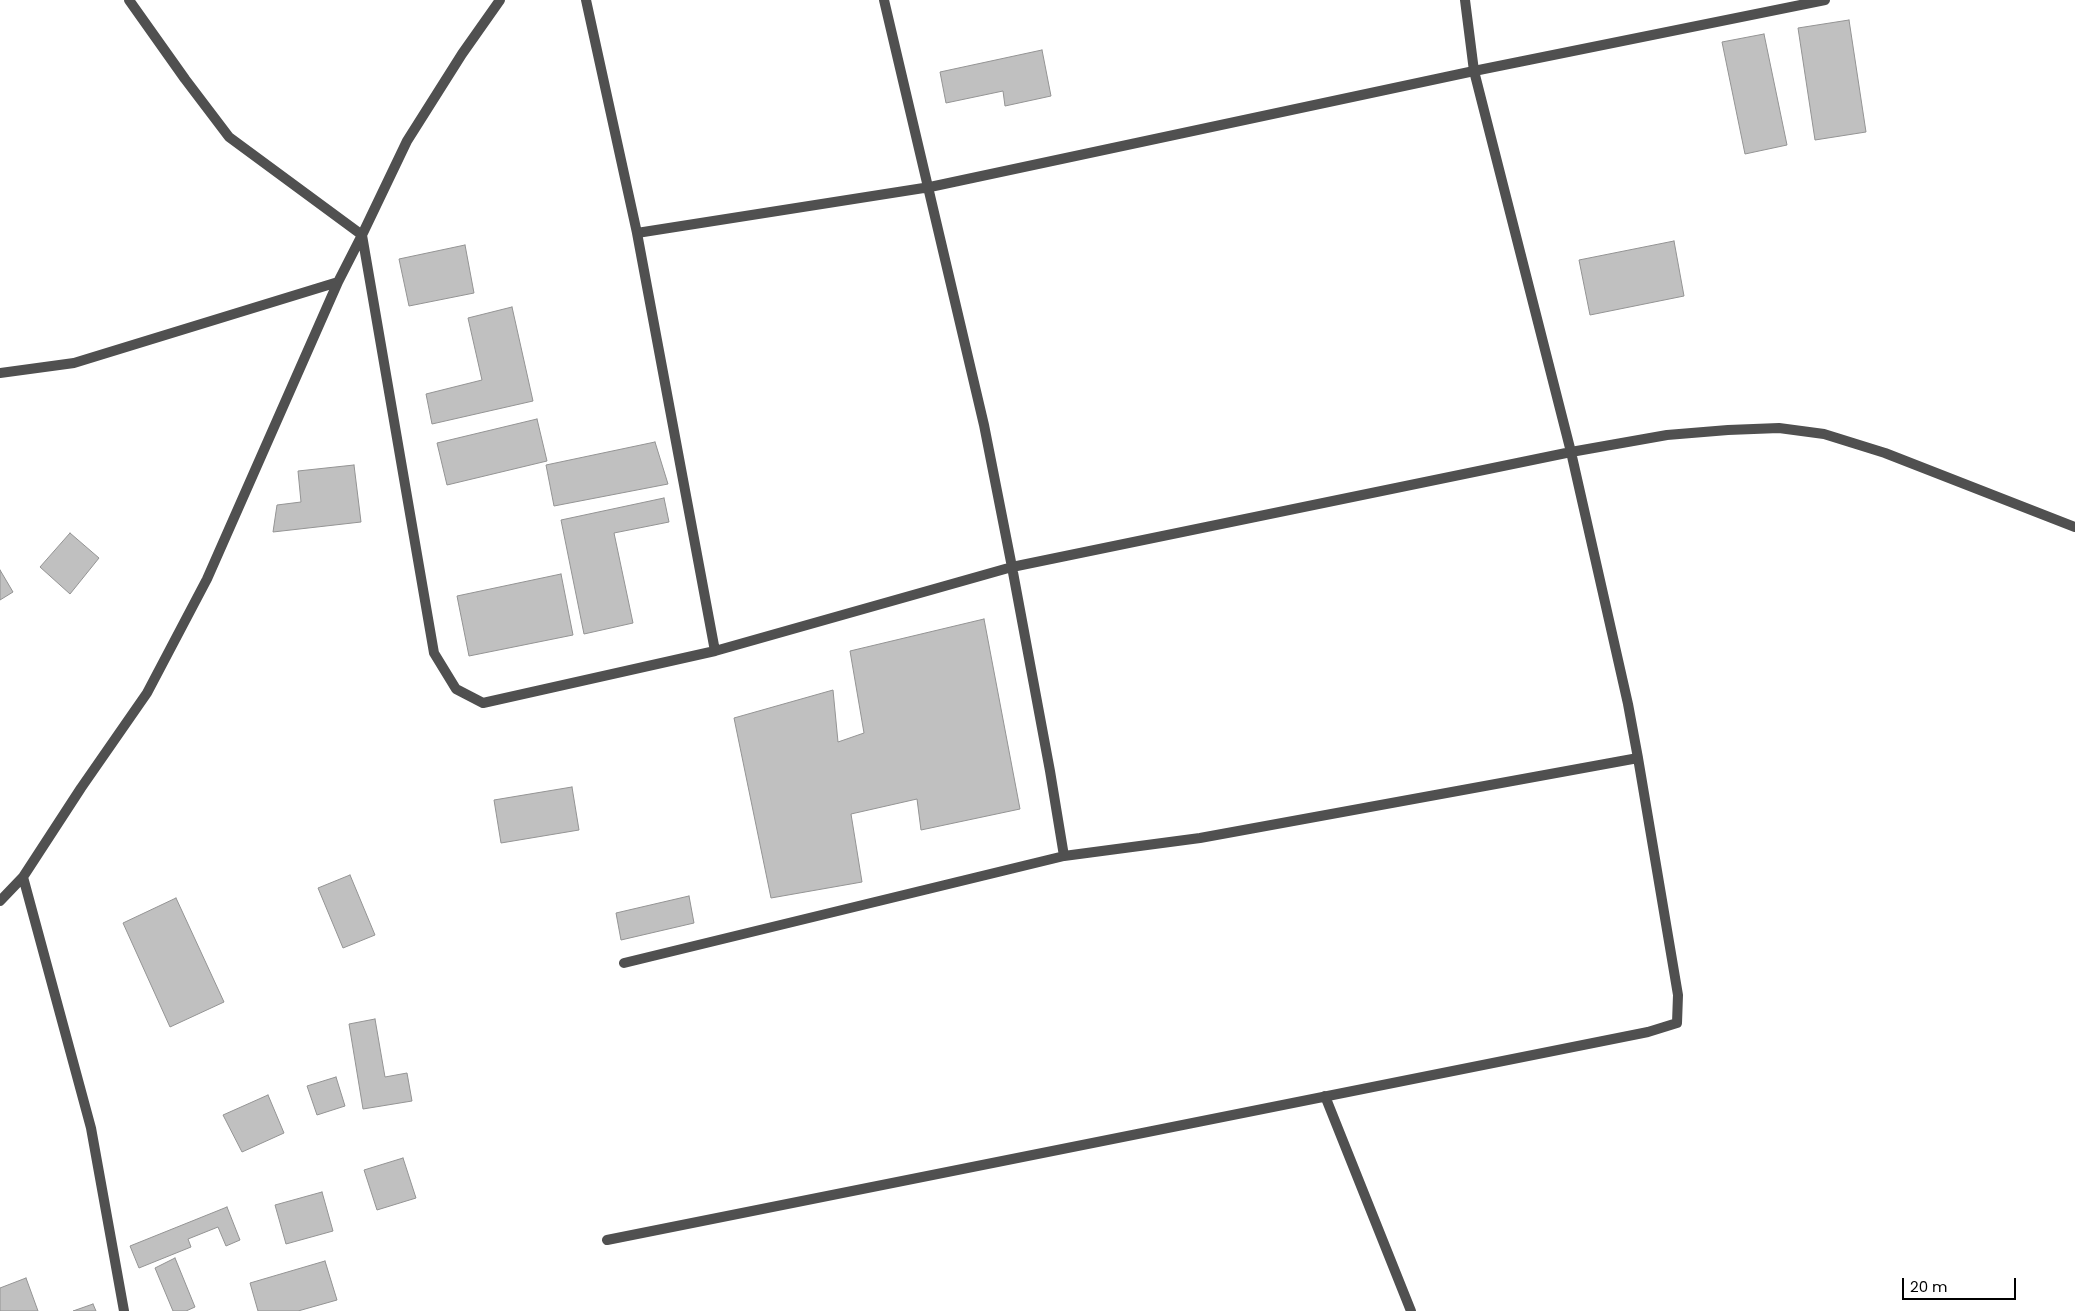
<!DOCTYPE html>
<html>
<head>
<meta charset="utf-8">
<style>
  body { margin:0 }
  #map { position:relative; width:2075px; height:1311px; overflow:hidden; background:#fff; font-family:Poppins,sans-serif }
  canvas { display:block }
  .scale { position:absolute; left:1902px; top:1278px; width:114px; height:22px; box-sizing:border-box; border:2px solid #000; border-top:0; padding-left:6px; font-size:15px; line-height:18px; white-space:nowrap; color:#000; -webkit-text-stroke:4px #fff; paint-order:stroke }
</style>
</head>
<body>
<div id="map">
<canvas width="2075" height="1311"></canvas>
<div class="scale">20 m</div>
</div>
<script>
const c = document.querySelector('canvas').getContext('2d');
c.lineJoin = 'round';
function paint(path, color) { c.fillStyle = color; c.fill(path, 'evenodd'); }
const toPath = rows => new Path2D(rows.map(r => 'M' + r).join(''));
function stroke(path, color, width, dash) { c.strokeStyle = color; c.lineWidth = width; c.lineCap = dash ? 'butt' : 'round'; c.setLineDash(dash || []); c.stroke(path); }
const building = toPath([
  [1849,20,1866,132,1815,140,1798,28,1849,20],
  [1764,34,1787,145,1745,154,1722,42,1764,34],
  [1042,50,1051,96,1005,106,1003,91,946,103,940,72,1042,50],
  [1674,241,1684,296,1590,315,1579,260,1674,241],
  [465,245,474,293,409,306,399,259,465,245],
  [512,307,533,401,432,424,426,394,482,380,468,318,512,307],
  [537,419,547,461,447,485,437,443,537,419],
  [655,442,668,484,554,506,546,465,655,442],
  [354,465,361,522,273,532,277,505,301,502,298,471,354,465],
  [664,498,669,522,614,533,633,623,584,634,561,520,664,498],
  [70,533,99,558,70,594,40,567,70,533],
  [0,570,13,592,0,600,0,570],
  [561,574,573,635,469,656,457,596,561,574],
  [984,619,1020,809,921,830,917,799,851,814,862,882,771,898,734,718,833,690,838,742,864,733,850,651,984,619],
  [572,787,579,830,501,843,494,800,572,787],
  [350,875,375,935,343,948,318,888,350,875],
  [689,896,694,923,621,940,616,913,689,896],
  [176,898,224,1002,170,1027,123,923,176,898],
  [375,1019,385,1077,407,1073,412,1101,363,1109,349,1024,375,1019],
  [336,1077,345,1106,317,1115,307,1086,336,1077],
  [268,1095,284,1133,242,1152,223,1115,268,1095],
  [403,1158,416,1198,377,1210,364,1170,403,1158],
  [322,1192,333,1231,286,1244,275,1205,322,1192],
  [227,1207,240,1240,226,1246,218,1227,188,1239,191,1247,139,1268,130,1246,227,1207],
  [175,1258,195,1307,186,1311,173,1311,155,1268,175,1258],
  [325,1261,337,1300,298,1311,258,1311,250,1283,325,1261],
  [26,1278,38,1311,0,1311,0,1288,26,1278],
  [93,1304,96,1311,73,1311,93,1304]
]);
paint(building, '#c0c0c0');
stroke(building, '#949494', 1);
stroke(toPath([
  [129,0,185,79,229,137,362,235,434,653,456,689,483,703,715,651],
  [586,0,637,233,930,187,1474,71,1825,0],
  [1465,0,1474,71,1571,452,1667,435,1728,430,1779,428,1824,434,1885,453,2075,527],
  [637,233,715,651,1012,567,1571,452,1628,704,1638,758,1200,838,1064,856,1050,771,1012,567,984,425,884,0],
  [0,373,74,363,338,282],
  [23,877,91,1128,124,1311],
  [0,901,23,877,81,788,147,693,207,579,338,282,362,235,407,141,462,54,500,0],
  [624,963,1064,856],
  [1325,1096,1411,1311],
  [607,1240,1648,1032,1677,1023,1678,995,1638,758]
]), '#505050', 10);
</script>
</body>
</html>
